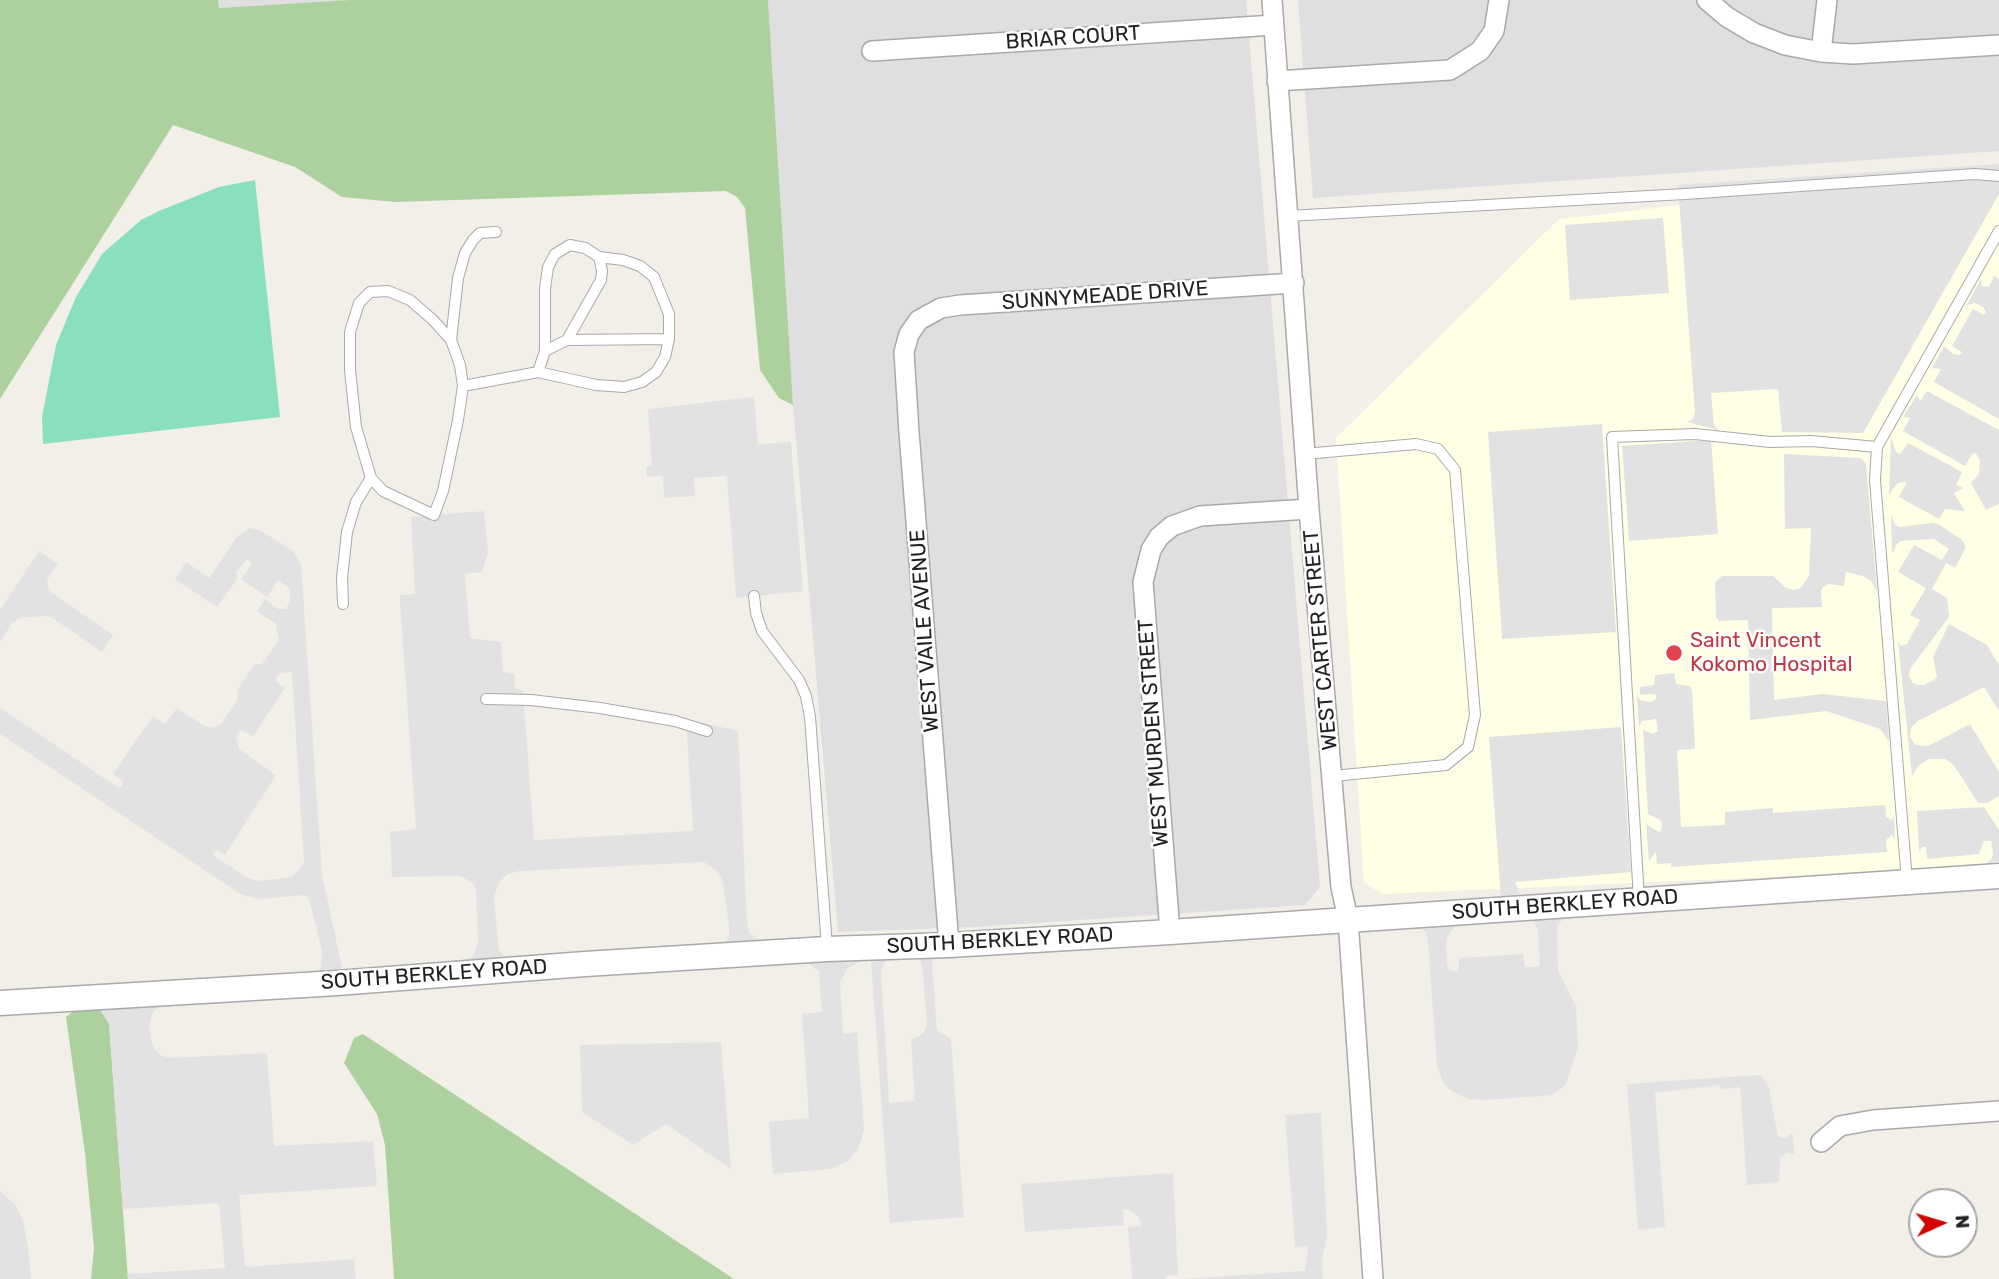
<!DOCTYPE html>
<html>
<head>
<meta charset="utf-8">
<style>
  body { margin:0 }
  #map { position:relative; width:1999px; height:1279px; overflow:hidden; background:#f2efe9; font-family:Rubik,sans-serif }
  canvas { display:block }
  .north { position:absolute; left:1908px; top:1188px; width:70px; height:70px; box-sizing:border-box; background:#fff; border:2px solid #a7a7a7; border-radius:50%; rotate:86deg; font-size:19px; font-weight:700; line-height:28px; text-align:center; color:#222 }
  .north::after { content:''; display:block; margin:auto; width:24px; height:32px; background:#d40000; clip-path:polygon(50% 0,100% 100%,50% 72%,0 100%) }
</style>
</head>
<body>
<div id="map">
<canvas width="1999" height="1279"></canvas>
<div class="north">N</div>
</div>
<script>
const c = document.querySelector('canvas').getContext('2d');
c.lineJoin = 'round';
function paint(path, color) { c.fillStyle = color; c.fill(path, 'evenodd'); }
const toPath = rows => new Path2D(rows.map(r => 'M' + r).join(''));
function stroke(path, color, width, dash) { c.strokeStyle = color; c.lineWidth = width; c.lineCap = dash ? 'butt' : 'round'; c.setLineDash(dash || []); c.stroke(path); }
function write(font, color, halo, rows, align = 'center') {
  c.font = font + ' Rubik,sans-serif'; c.lineWidth = 5; c.setLineDash([]); c.textBaseline = 'middle'; c.strokeStyle = halo; c.fillStyle = color; for (const [text, x, y, turn = 0] of rows) {
    c.save(); c.translate(x, y); c.rotate((+turn || 0) * Math.PI / 180); c.textAlign = isNaN(turn) ? turn : align; if (halo) c.strokeText(text, 0, 0); c.fillText(text, 0, 0); c.restore();
  }
}
paint(toPath([
  [218,0,355,0,219,8],
  [768,0,1246,0,1320,887,1305,905,974,927,838,932,793,405],
  [1298,0,1999,0,1999,151,1313,198]
]), '#e0dfdf');
paint(toPath([
  [1999,169,1999,867,1383,894,1364,883,1336,438,1559,219]
]), '#ffffe5');
paint(toPath([
  [0,0,218,0,219,8,350,0,768,0,793,405,779,398,760,370,745,208,737,197,726,191,395,202,342,197,295,167,173,125,0,399],
  [97,1005,109,1023,128,1279,91,1279,94,1248,85,1153,66,1017,80,1006],
  [363,1034,734,1279,394,1279,385,1145,377,1114,344,1063,354,1038]
]), '#add19e');
paint(toPath([
  [255,180,280,417,43,444,42,417,56,345,76,297,102,254,141,220,159,211,219,187]
]), '#88e0be');
paint(toPath([
  [1999,164,1999,194,1863,433,1782,432,1778,389,1711,393,1714,425,1718,430,1687,422,1693,419,1695,412,1678,185],
  [1663,218,1669,293,1570,300,1565,225],
  [1994,276,1999,279,1999,419,1934,382,1941,369,1932,368,1944,346,1953,354,1960,355,1962,352,1952,346,1973,309,1984,315,1986,312,1983,307,1975,303,1967,305,1981,279,1982,286,1989,287],
  [1927,391,1999,430,1999,504,1986,510,1971,483,1979,474,1980,461,1976,453,1972,454,1965,466,1903,431,1910,418,1903,417,1917,395,1920,401],
  [754,397,758,444,791,442,803,591,736,598,727,476,694,478,695,496,664,498,663,476,647,477,646,467,652,466,648,409],
  [1602,424,1616,632,1502,639,1488,432],
  [1891,438,1896,452,1900,454,1908,443,1962,472,1956,485,1963,488,1954,493,1965,511,1945,509,1939,519,1899,497,1907,482,1898,483,1889,494],
  [1711,440,1718,534,1629,541,1622,446],
  [1784,454,1861,458,1866,464,1877,591,1871,581,1863,576,1846,572,1844,586,1829,584,1823,587,1821,591,1822,607,1772,608,1774,700,1823,694,1886,701,1889,741,1880,729,1826,711,1750,720,1748,620,1719,621,1716,617,1715,583,1722,576,1773,576,1786,588,1794,590,1801,588,1809,576,1811,528,1785,529],
  [484,511,488,553,482,572,465,574,470,638,501,642,503,672,514,674,515,688,523,691,534,840,693,831,686,719,738,731,747,923,749,932,755,938,767,942,724,944,729,937,729,925,723,883,719,873,704,862,519,871,507,874,499,883,494,897,498,943,499,950,506,959,455,965,473,956,478,943,476,891,473,883,460,876,392,877,390,832,416,829,400,600,400,595,415,594,411,517],
  [1891,515,1895,525,1900,527,1932,523,1940,525,1962,540,1966,547,1955,568,1946,563,1932,589,1947,598,1949,617,1910,669,1909,676,1912,682,1917,685,1924,685,1937,678,1933,657,1949,624,1987,645,1999,665,1999,711,1984,687,1918,721,1911,728,1910,736,1915,745,1928,746,1970,724,1999,772,1999,796,1987,803,1978,803,1954,765,1945,759,1929,759,1919,765,1912,776,1898,642,1901,646,1907,644,1920,620,1910,615,1926,588,1898,572,1914,545,1942,560,1949,549,1934,539,1901,541,1897,544,1892,554],
  [249,528,260,530,294,552,301,564,322,874,343,972,317,973,321,968,322,952,309,898,304,895,262,899,242,895,0,734,0,708,119,788,123,786,122,780,113,774,153,716,165,724,177,708,204,726,213,728,221,724,238,699,237,691,254,665,262,664,279,640,276,624,257,611,265,599,278,609,286,609,290,601,290,589,278,580,267,597,241,579,252,564,247,559,236,572,237,579,217,607,175,579,186,562,209,578,237,537],
  [292,672,304,863,292,877,261,881,250,879,214,856,213,853,216,850,225,855,276,775,239,749,236,736,241,730,253,736,285,688,276,681,276,677,281,673],
  [39,551,58,564,47,580,49,591,113,635,102,652,51,617,43,616,19,618,12,623,0,642,0,610],
  [1674,673,1676,684,1690,686,1692,691,1695,749,1677,750,1681,827,1725,825,1725,812,1773,808,1773,813,1885,805,1886,817,1892,820,1894,815,1895,841,1892,835,1886,840,1887,852,1671,867,1671,863,1657,864,1656,851,1649,861,1646,824,1659,832,1661,830,1662,824,1660,820,1648,814,1643,730,1653,734,1658,731,1656,719,1642,721,1639,727,1637,695,1640,700,1651,702,1656,699,1656,695,1652,694,1640,695,1640,687,1654,685,1655,675],
  [1621,727,1631,872,1515,882,1521,897,1501,898,1489,737],
  [1984,807,1999,830,1999,862,1985,863,1991,860,1993,854,1991,841,1984,841,1979,854,1927,859,1926,847,1922,847,1919,852,1917,811],
  [1566,915,1557,926,1558,971,1576,1006,1578,1047,1566,1084,1553,1095,1485,1100,1468,1099,1450,1090,1443,1082,1437,1065,1428,943,1427,934,1417,923,1458,921,1446,939,1447,965,1450,970,1456,972,1459,968,1459,958,1523,954,1525,967,1538,967,1540,964,1538,931,1535,923,1528,917],
  [888,956,881,970,889,1103,915,1101,911,1040,923,1034,927,1024,922,964,918,957,935,956,932,963,937,1030,951,1039,964,1217,890,1223,871,960],
  [867,957,847,969,840,982,843,1034,857,1032,864,1130,861,1141,856,1152,848,1161,830,1169,773,1174,769,1122,809,1118,802,1014,822,1012,819,971,806,961],
  [165,1000,153,1012,149,1024,152,1043,155,1050,162,1056,172,1058,267,1053,274,1146,373,1141,377,1186,239,1195,245,1267,354,1259,356,1279,128,1279,127,1274,225,1268,219,1203,123,1209,109,1024,97,1005],
  [721,1042,731,1169,666,1124,633,1145,582,1112,580,1045],
  [1758,1075,1762,1076,1769,1088,1778,1137,1786,1138,1792,1132,1795,1155,1788,1153,1780,1157,1779,1182,1747,1185,1740,1087,1721,1089,1720,1085,1655,1093,1665,1227,1638,1230,1627,1084],
  [1321,1113,1327,1234,1322,1261,1323,1279,1182,1279,1305,1271,1308,1246,1295,1247,1285,1115],
  [1173,1173,1178,1275,1165,1276,1165,1279,1132,1279,1128,1227,1142,1226,1138,1217,1128,1209,1123,1210,1124,1225,1025,1232,1021,1184],
  [0,1191,16,1206,23,1221,28,1246,31,1279,0,1279]
]), '#e2e2e2');
const service = toPath([
  [1288,216,1685,194,1975,174,1999,176],
  [388,291,410,300,433,320,451,340,460,365,463,386,458,420,443,491,434,515,383,491,371,478,356,427,350,370,350,332,359,303,370,292,388,291],
  [451,340,458,278,465,253,473,240,480,233,496,232],
  [567,340,669,339],
  [545,351,567,340,601,280,602,271,599,257],
  [463,386,538,372,596,385,624,387,642,382,656,372,665,357,669,339,669,314,654,277,640,266,623,260,599,257,585,248,570,245,555,254,548,267,545,289,545,351,538,372],
  [1305,454,1416,444,1438,449,1455,470,1475,715,1468,747,1446,765,1333,776],
  [754,596,756,613,762,631,799,680,806,696,810,717,827,947],
  [343,604,342,578,347,532,356,502,371,478],
  [486,699,531,700,600,708,675,721,707,731],
  [1907,882,1875,480,1877,447,1999,231],
  [1639,900,1612,437,1695,434,1770,442,1811,441,1877,447]
]);
const minor = toPath([
  [1272,0,1309,509,1341,887,1348,919,1373,1279],
  [1707,0,1727,17,1754,33,1785,45,1821,52,1853,54,1999,45],
  [872,51,1274,25],
  [1821,52,1827,0],
  [1277,81,1450,70,1480,51,1494,31,1499,0],
  [1170,932,1143,582,1151,550,1159,537,1172,526,1200,516,1309,509],
  [949,945,909,432,904,352,909,334,919,320,941,308,960,305,1294,283],
  [1821,1142,1840,1126,1873,1120,1999,1111]
]);
const tertiary = toPath([
  [0,1003,337,983,585,964,827,949,949,945,1170,932,1999,876]
]);
stroke(service, '#a9a9a9', 12);
stroke(minor, '#a9a9a9', 22);
stroke(tertiary, '#a9a9a9', 27);
stroke(service, '#fff', 10);
stroke(minor, '#fff', 19);
stroke(tertiary, '#fff', 24);
for (const [x, y, r, color] of [
  [1674,653,9,"#e0444e"]
]) { const dot = new Path2D(); dot.arc(x, y, r, 0, 2 * Math.PI); c.fillStyle = color; c.fill(dot); stroke(dot, '#fff', 2.5); }
write('21px', '#222', '#fff', [
  ["BRIAR COURT",1073,38,-4],
  ["SUNNYMEADE DRIVE",1105,296,-4],
  ["WEST VAILE AVENUE",925,631,-94],
  ["WEST CARTER STREET",1321,640,-95],
  ["WEST MURDEN STREET",1154,733,-94],
  ["SOUTH BERKLEY ROAD",1565,905,-4],
  ["SOUTH BERKLEY ROAD",1000,941,-3],
  ["SOUTH BERKLEY ROAD",434,975,-4]
]);
write('21px', '#be3a42', '#fff', [
  ["Saint Vincent",1690,641],
  ["Kokomo Hospital",1690,665]
], 'left');
</script>
</body>
</html>
